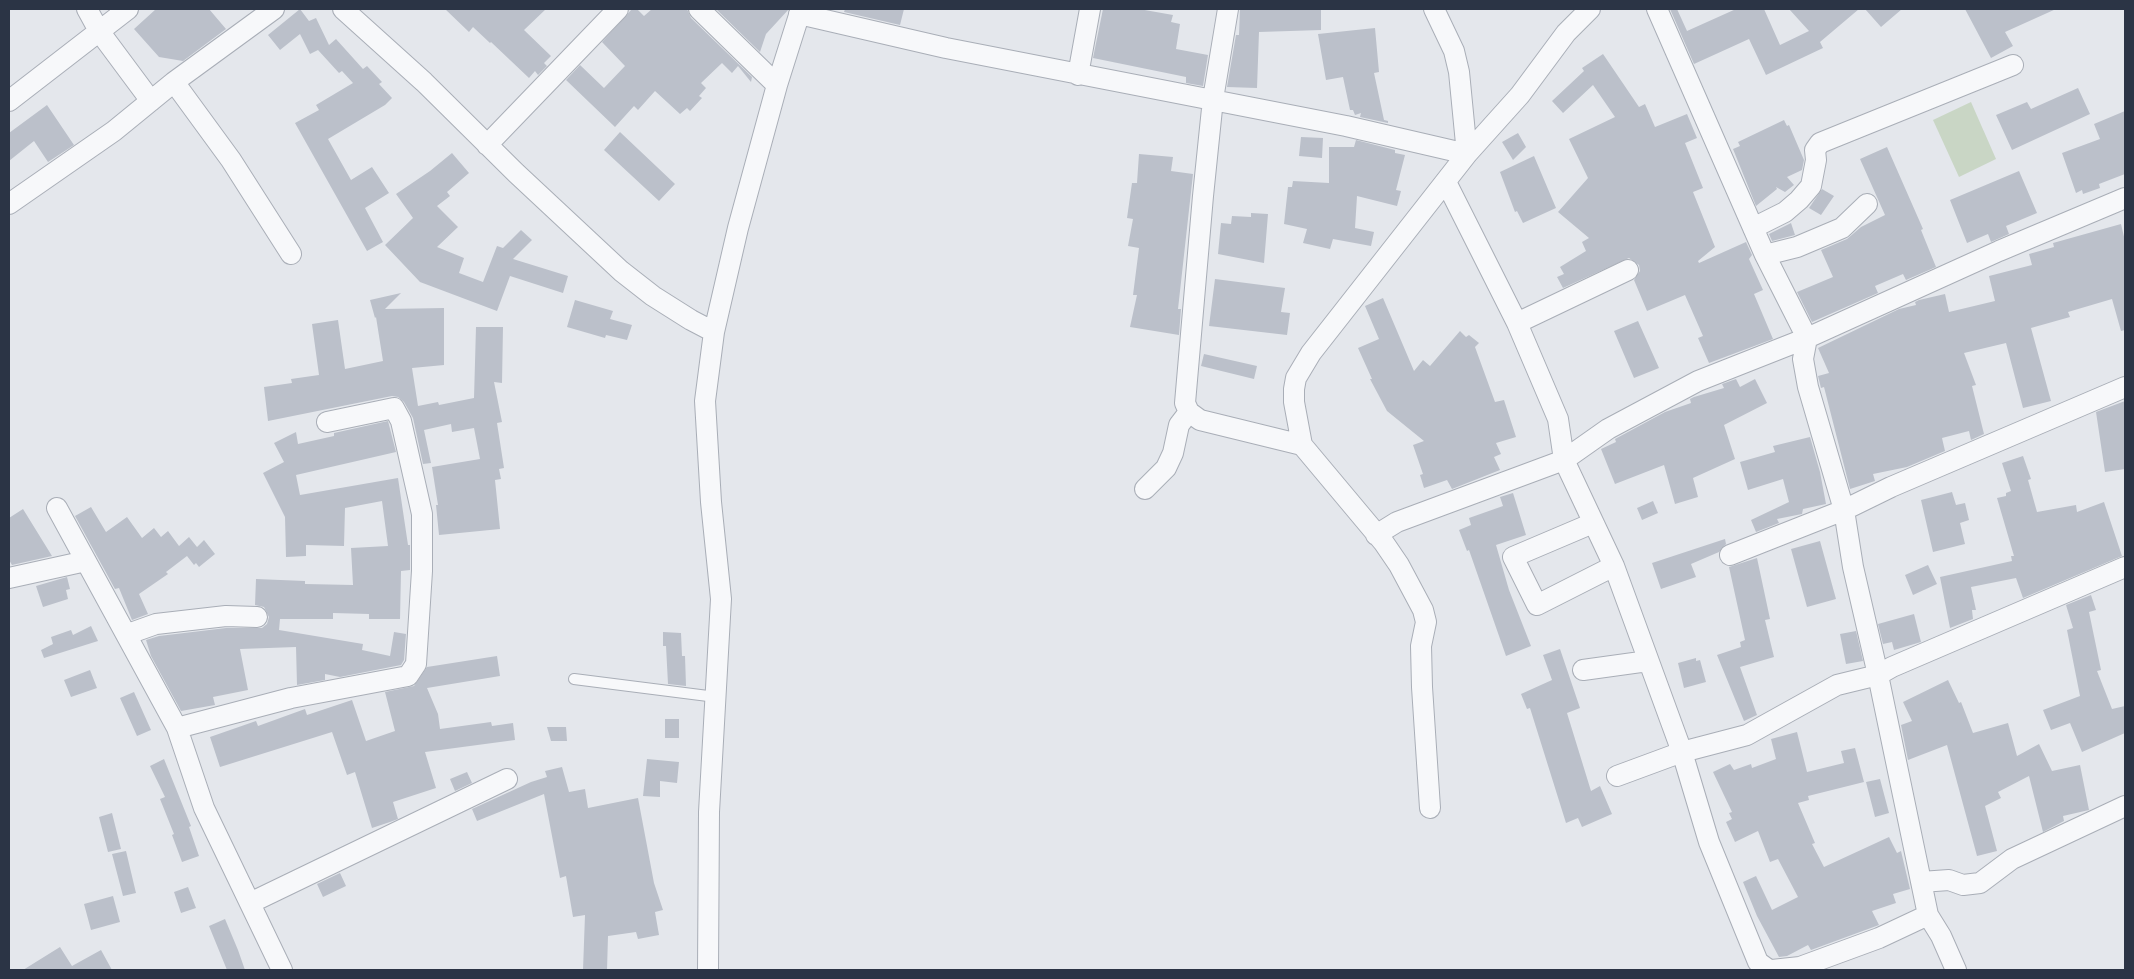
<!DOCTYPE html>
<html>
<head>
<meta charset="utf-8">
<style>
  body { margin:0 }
  #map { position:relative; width:2134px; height:979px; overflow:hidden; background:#e4e7ec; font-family:"PT Sans",sans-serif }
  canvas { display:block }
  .frame { position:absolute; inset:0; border:10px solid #2b3445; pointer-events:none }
</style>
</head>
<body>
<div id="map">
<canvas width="2134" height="979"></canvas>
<div class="frame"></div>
</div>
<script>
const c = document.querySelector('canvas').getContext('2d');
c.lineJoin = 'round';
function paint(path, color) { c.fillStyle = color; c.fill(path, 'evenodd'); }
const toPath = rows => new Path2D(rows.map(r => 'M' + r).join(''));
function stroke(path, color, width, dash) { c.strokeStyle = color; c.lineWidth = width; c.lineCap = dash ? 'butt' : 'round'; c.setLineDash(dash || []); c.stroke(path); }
paint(toPath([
  [1971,102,1996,159,1959,177,1933,120]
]), '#c9d6c5');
paint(toPath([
  [156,9,209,9,226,29,183,61,159,57,134,29],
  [300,9,309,21,316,18,329,45,336,39,363,69,367,66,382,82,379,84,392,98,385,105,328,139,351,180,372,167,389,193,365,208,383,242,367,251,295,123,319,110,316,105,353,83,342,71,339,73,318,50,310,54,300,34,280,50,268,35],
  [445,9,546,9,524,30,551,56,544,63,547,66,538,75,535,71,529,78,491,42,490,43,473,27,469,32],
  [632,9,637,9,644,16,652,9,687,9,691,18,752,77,751,82,738,66,732,73,722,63,701,83,706,88,699,96,702,98,690,111,687,108,680,114,655,91,638,110,634,106,615,127,566,80,580,65,604,88,625,66,602,42],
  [716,9,789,9,766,34,760,52],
  [845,9,904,9,900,25,844,12],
  [1103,9,1139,9,1173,15,1171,22,1180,24,1176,49,1208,55,1203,86,1186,83,1186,77,1093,58],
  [1240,9,1321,9,1321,30,1259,32,1257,88,1227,87,1236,35,1239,35],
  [1670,9,1677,9,1687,31,1736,9,1764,9,1780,45,1809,31,1789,9,1859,9,1820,42,1823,48,1766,75,1749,39,1694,64],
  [1865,9,1902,9,1881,27],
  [1965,9,2056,9,2005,32,2013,46,1991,58],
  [1375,28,1379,72,1374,73,1384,120,1388,121,1388,123,1360,117,1361,113,1355,115,1353,110,1350,110,1343,77,1326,80,1318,34],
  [1603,54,1639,107,1645,104,1655,127,1687,114,1697,138,1685,143,1703,188,1693,192,1715,247,1698,261,1699,263,1746,242,1752,255,1749,259,1763,290,1754,294,1773,339,1709,363,1698,338,1703,336,1685,295,1647,311,1634,280,1640,271,1639,265,1629,258,1563,288,1557,277,1564,274,1560,267,1586,251,1582,242,1589,238,1558,212,1588,178,1569,139,1615,117,1593,85,1563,113,1552,101,1584,71,1582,68],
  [2078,88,2090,114,2012,150,1996,115,2027,102,2031,109],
  [47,105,74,145,48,162,34,141,9,161,9,133],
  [2125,111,2125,174,2099,184,2100,188,2083,194,2082,190,2076,193,2062,153,2100,139,2094,124],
  [1784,120,1787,126,1789,125,1804,160,1802,170,1787,177,1794,185,1785,192,1776,187,1777,189,1756,206,1733,149,1740,146,1738,142],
  [620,132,675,184,659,201,604,150],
  [1518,133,1526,147,1513,160,1502,142],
  [1301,137,1323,138,1322,158,1299,156],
  [1356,140,1395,150,1395,153,1405,155,1396,190,1401,191,1397,206,1357,196,1355,228,1374,232,1371,246,1333,239,1330,249,1303,243,1307,229,1284,224,1288,187,1292,187,1293,181,1329,183,1329,147,1354,147],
  [1887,147,1923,229,1921,230,1936,267,1906,280,1903,274,1875,286,1878,293,1812,322,1797,292,1833,277,1821,250,1847,239,1861,227,1885,215,1860,159],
  [452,153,469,173,447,192,450,196,437,206,458,227,437,247,464,258,459,273,483,282,497,246,503,248,521,230,532,240,513,259,568,276,563,293,510,276,497,311,420,282,385,245,413,218,396,194,430,171],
  [1139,154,1173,157,1171,171,1193,174,1178,309,1181,309,1179,335,1130,327,1137,295,1133,295,1139,248,1128,246,1133,219,1127,218,1132,183,1137,183],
  [1534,156,1556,208,1523,223,1517,211,1515,212,1500,172],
  [2019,171,2037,213,2006,226,2009,234,1991,242,1988,234,1967,243,1950,200],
  [1822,189,1834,196,1821,215,1809,208],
  [1251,213,1268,214,1264,263,1218,254,1221,223,1231,224,1232,216,1251,217],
  [1791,223,1795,235,1772,241,1769,234],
  [2121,224,2125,241,2125,330,2121,331,2112,299,2068,312,2070,317,2031,328,2051,401,2023,408,2006,343,1964,353,1976,385,1972,386,1984,434,1971,440,1969,431,1942,438,1945,451,1907,467,1873,474,1875,481,1850,489,1824,387,1821,388,1818,376,1829,373,1818,348,1899,309,1916,305,1915,302,1919,300,1945,294,1949,312,1995,301,1989,276,2032,265,2029,254,2054,247,2053,243],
  [1215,279,1285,288,1281,312,1290,313,1287,335,1209,326],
  [401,293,385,309,444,308,444,365,412,368,418,406,438,402,439,405,474,398,476,327,503,327,502,383,494,382,502,422,497,423,504,468,499,469,501,479,495,480,500,529,439,535,436,505,438,505,432,467,480,459,474,428,452,432,451,424,424,430,431,463,423,464,413,418,404,402,398,397,392,396,268,421,264,387,292,383,291,379,319,375,312,324,338,320,345,369,383,361,376,317,375,318,370,300],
  [1383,298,1414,371,1423,360,1430,366,1460,331,1466,337,1469,335,1479,343,1475,347,1495,402,1504,400,1516,437,1496,443,1501,454,1494,457,1500,470,1452,489,1447,480,1424,488,1420,475,1423,474,1413,445,1424,441,1387,411,1370,379,1372,379,1358,348,1379,339,1365,306],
  [575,300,613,311,610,319,632,325,627,340,606,335,605,338,567,327],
  [1638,321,1659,368,1634,378,1614,331],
  [1204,354,1257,366,1254,379,1201,366],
  [1736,379,1740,387,1755,379,1767,403,1724,425,1735,459,1693,478,1698,497,1675,504,1664,465,1615,484,1601,449,1616,442,1615,439,1665,412,1691,403,1690,399,1694,397,1724,388,1722,384],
  [2125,401,2125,469,2105,472,2096,412],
  [388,421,396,452,296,475,300,495,398,478,408,545,410,545,410,570,401,571,400,619,369,619,369,614,333,613,333,619,280,619,279,630,363,644,362,650,390,656,394,632,406,634,404,660,401,665,340,677,325,674,325,680,297,685,296,647,240,649,248,690,213,697,215,705,181,711,151,656,146,640,159,636,226,628,262,628,267,624,269,617,264,607,255,605,256,579,305,581,305,584,353,585,351,548,388,546,382,501,345,508,344,546,306,545,306,556,286,557,285,517,263,473,284,462,274,443,296,432,298,444,334,436,334,433],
  [1810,437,1820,472,1826,504,1803,509,1802,514,1777,519,1779,523,1756,532,1751,520,1789,502,1783,479,1748,490,1740,462,1775,452,1773,446],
  [2023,456,2031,479,2028,480,2037,512,2076,505,2077,512,2104,502,2122,556,2023,598,2016,578,1971,587,1976,610,1972,610,1973,619,1950,628,1940,577,2012,561,2011,556,2014,556,1997,498,2006,496,2006,493,2011,491,2002,463],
  [1952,492,1956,505,1965,503,1969,520,1960,523,1965,544,1933,552,1921,500],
  [1513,493,1526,535,1496,545,1509,590,1531,646,1506,656,1469,550,1467,551,1459,530,1471,525,1469,518,1503,506,1500,497],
  [1653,501,1658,513,1642,520,1637,508],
  [91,507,106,532,127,517,142,538,154,528,161,537,168,531,179,546,189,537,197,547,204,540,215,554,199,567,196,563,194,565,187,556,166,572,168,574,139,594,148,614,132,620,119,588,115,589,75,516],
  [23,509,52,556,12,565,9,560,9,518],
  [1725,539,1726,544,1719,552,1691,564,1696,577,1661,589,1652,563],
  [1820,541,1836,599,1807,607,1791,549],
  [1757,558,1770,619,1765,620,1774,657,1740,667,1757,715,1744,721,1717,655,1741,647,1740,642,1745,640,1729,567],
  [1928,565,1937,584,1913,595,1905,575],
  [67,577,70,589,66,590,68,599,43,607,36,586],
  [2091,595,2096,610,2089,612,2101,670,2097,671,2112,709,2125,706,2125,733,2082,752,2070,723,2051,730,2043,710,2080,696,2067,630,2073,628,2066,605],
  [1914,614,1921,642,1894,650,1892,642,1883,644,1878,624],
  [91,626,98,641,44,658,41,650,53,644,51,637,71,630,73,635],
  [1856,631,1863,661,1846,664,1840,634],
  [663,632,681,633,682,656,685,656,686,686,668,684,666,646,663,646],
  [1560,649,1580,708,1567,713,1591,791,1600,786,1612,814,1582,827,1578,818,1566,823,1530,708,1527,709,1521,694,1552,680,1543,655],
  [497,656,500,676,427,688,438,714,440,729,491,722,492,726,513,723,515,740,425,752,436,788,393,802,398,819,390,822,372,828,355,772,347,775,332,732,220,767,210,737,256,721,258,726,305,709,307,715,352,700,366,741,395,731,385,692,414,686,427,667],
  [1696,658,1696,661,1700,660,1706,682,1684,688,1678,663],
  [90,670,97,688,71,697,64,680],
  [1948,680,1959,703,1961,702,1973,733,2008,723,2017,756,2039,744,2052,771,2080,765,2089,810,2063,816,2064,821,2043,832,2029,776,1998,792,2001,798,1985,806,1997,851,1977,856,1947,745,1908,760,1901,725,1912,721,1903,702],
  [134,692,151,730,137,736,120,698],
  [665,719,679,719,679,738,665,738],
  [547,727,566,727,567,741,551,741],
  [1797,732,1807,772,1844,763,1841,751,1855,748,1864,782,1808,796,1809,800,1798,803,1815,843,1812,844,1824,867,1889,837,1897,853,1901,851,1910,889,1893,894,1896,903,1872,911,1879,925,1811,950,1808,945,1787,956,1779,957,1757,916,1743,882,1756,876,1772,910,1798,897,1778,859,1770,862,1758,831,1735,842,1726,822,1732,819,1729,813,1732,812,1713,772,1730,764,1734,770,1751,764,1752,768,1776,759,1771,739],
  [164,759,191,826,189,827,199,856,182,862,172,835,174,834,160,799,165,797,150,766],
  [647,759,679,762,677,783,660,781,660,797,643,796],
  [562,767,569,792,585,789,588,808,638,798,654,883,663,910,655,912,659,935,638,939,636,932,608,936,607,970,583,970,585,915,573,917,566,876,560,878,544,794,477,821,472,809,531,782,547,777,545,771],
  [467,772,472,783,455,791,450,779],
  [1880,779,1889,813,1875,817,1866,782],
  [112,813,121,849,108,852,99,817],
  [126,851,136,893,123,896,112,854],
  [340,873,346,886,323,897,317,884],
  [188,887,196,908,181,913,174,892],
  [113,896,120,922,91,930,84,904],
  [225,919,238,950,245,970,227,970,209,926],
  [60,947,72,966,101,950,112,970,23,970]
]), '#bbc0ca');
const lane = toPath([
  [574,679,716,697]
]);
const street = toPath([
  [87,9,99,31,151,101],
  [343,9,424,82,516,173,621,271,653,296,691,320,714,332],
  [699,9,777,85],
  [1228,9,1213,99,1203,196,1185,403,1189,412,1200,420,1302,445],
  [1657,9,1765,255,1807,338,1803,359,1808,387,1844,510,1853,567,1878,675,1928,915,1941,936,1956,970],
  [799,14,946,48,1346,126,1467,154,1459,72,1454,51,1434,9],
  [1078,75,1090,9],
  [174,82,231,160,291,254],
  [9,101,128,9],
  [487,145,618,9],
  [1446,182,1517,323,1558,419,1564,460,1614,566,1682,752,1709,842,1758,962,1769,970],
  [9,204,114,131,174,82,274,9],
  [1753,228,1785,212,1799,200,1811,186,1816,160,1815,150,1820,143,2013,65],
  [1765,255,1797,247,1842,228,1867,204],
  [1517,323,1628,270],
  [1145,489,1166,468,1173,453,1179,425,1189,412],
  [57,508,177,728,204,808,282,970],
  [1593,523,1513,557,1537,605,1614,566],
  [1376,535,1397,522,1564,460,1608,429,1698,381,1807,338,1999,251,2125,198],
  [1730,555,1844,510,1891,487,2125,387],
  [9,578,86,561],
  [128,634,156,624,226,616,257,617],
  [1583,670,1648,661],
  [177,728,291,698,408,676,416,664,422,571,422,514,401,421,394,408,327,422],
  [1617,776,1682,752,1747,735,1837,685,1878,675,1892,667,2125,567],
  [1430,808,1422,687,1421,646,1426,622,1423,610,1399,565,1384,543,1302,445,1294,402,1294,389,1296,378,1311,353,1467,154,1520,95,1566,33,1590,9],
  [1921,882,1949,880,1963,885,1980,883,2012,859,2125,806],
  [250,903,507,779],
  [708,970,709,812,721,599,711,502,705,401,714,332,738,228,777,85,801,9],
  [1772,970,1800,967,1879,938,1928,915]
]);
stroke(lane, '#a9aeb7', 12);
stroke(street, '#a9aeb7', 22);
stroke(lane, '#f7f8fa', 10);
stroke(street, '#f7f8fa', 20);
</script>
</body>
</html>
